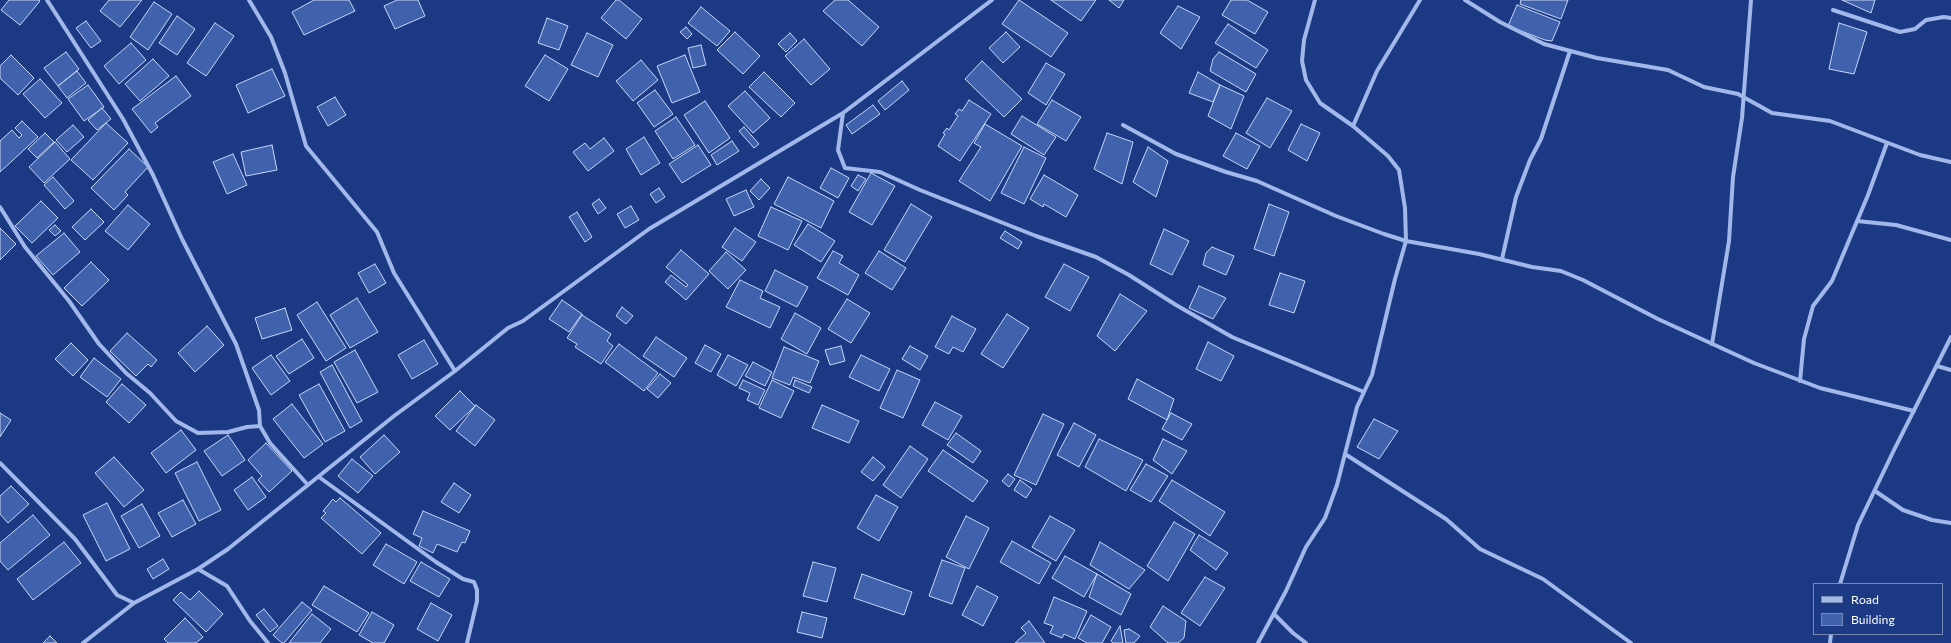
<!DOCTYPE html>
<html>
<head>
<meta charset="utf-8">
<style>
  body { margin:0 }
  #map { position:relative; width:1951px; height:643px; overflow:hidden; background:#1c3a84; font-family:Commissioner,sans-serif }
  canvas { display:block }
  .legend { position:absolute; left:1813px; top:583px; width:130px; height:52px; box-sizing:border-box; background:#1c3a84; border:1px solid #7789b5; margin:0; padding:5px 7px; list-style:none; font-size:12px; color:#fff }
  .legend li { display:flex; align-items:center; gap:8px; height:20px }
  .legend b { width:20px; border:1px solid #7789b5 }
</style>
</head>
<body>
<div id="map">
<canvas width="1951" height="643"></canvas>
<ul class="legend">
<li><b style="height:5px;background:#a2b8eb"></b>Road</li>
<li><b style="height:11px;background:#4061ab"></b>Building</li>
</ul>
</div>
<script>
const c = document.querySelector('canvas').getContext('2d');
c.lineJoin = 'round';
function paint(path, color) { c.fillStyle = color; c.fill(path, 'evenodd'); }
const toPath = rows => new Path2D(rows.map(r => 'M' + r).join(''));
function stroke(path, color, width, dash) { c.strokeStyle = color; c.lineWidth = width; c.lineCap = dash ? 'butt' : 'round'; c.setLineDash(dash || []); c.stroke(path); }
const building = toPath([
  [9,0,39,0,40,1,20,25,1,10,9,0],
  [109,0,142,0,120,27,100,11,109,0],
  [314,0,349,0,355,11,304,35,292,12,314,0],
  [397,0,418,0,425,16,395,29,384,6,397,0],
  [616,0,619,0,642,19,626,39,601,18,616,0],
  [835,0,848,0,879,27,862,46,823,11,835,0],
  [1019,0,1068,33,1051,57,1002,24,1019,0],
  [1051,0,1096,0,1081,21,1051,0],
  [1109,0,1124,0,1119,8,1109,0],
  [1231,0,1247,0,1268,12,1255,34,1222,15,1231,0],
  [1521,0,1568,0,1561,19,1520,4,1521,0],
  [1842,0,1875,0,1871,13,1842,0],
  [154,2,172,14,148,50,130,37,154,2],
  [1517,5,1560,22,1552,41,1545,40,1508,26,1517,5],
  [1178,6,1200,17,1181,49,1160,33,1178,6],
  [701,7,730,31,717,46,688,23,701,7],
  [177,16,195,29,177,55,159,43,177,16],
  [547,18,568,26,559,50,538,43,547,18],
  [86,21,101,41,91,48,76,28,86,21],
  [215,23,234,36,206,76,187,63,215,23],
  [1839,23,1867,32,1854,74,1829,69,1839,23],
  [1228,24,1268,50,1256,68,1215,43,1228,24],
  [686,27,692,34,687,39,680,32,686,27],
  [735,32,760,56,743,74,717,50,735,32],
  [1006,32,1020,47,1003,63,989,48,1006,32],
  [587,33,613,45,598,77,571,65,587,33],
  [790,33,797,41,786,52,778,44,790,33],
  [804,39,830,69,811,85,785,56,804,39],
  [131,43,146,60,119,84,104,66,131,43],
  [701,45,706,65,693,68,688,48,701,45],
  [66,52,79,69,58,86,44,68,66,52],
  [1219,52,1256,74,1246,92,1210,71,1213,59,1219,52],
  [11,55,34,78,18,95,0,78,0,66,11,55],
  [545,55,568,69,549,101,525,86,545,55],
  [685,55,700,92,672,103,657,66,685,55],
  [153,59,169,76,140,101,125,84,153,59],
  [641,60,658,80,633,101,616,81,641,60],
  [982,61,1022,99,1004,117,965,79,982,61],
  [1046,63,1065,74,1046,105,1028,93,1046,63],
  [272,69,285,96,248,113,236,85,272,69],
  [77,71,86,83,67,98,58,86,77,71],
  [764,72,795,103,781,117,749,87,764,72],
  [1198,72,1220,85,1213,102,1189,93,1198,72],
  [176,76,191,96,155,123,158,127,151,133,132,109,176,76],
  [40,79,62,103,45,118,23,94,40,79],
  [902,81,909,90,885,110,878,101,902,81],
  [88,85,104,107,84,121,68,99,88,85],
  [1220,85,1244,96,1231,129,1208,116,1220,85],
  [655,90,673,114,654,127,637,103,655,90],
  [745,91,770,118,753,133,728,106,745,91],
  [335,97,346,115,328,126,317,107,335,97],
  [1267,98,1292,111,1270,148,1246,133,1267,98],
  [969,100,991,114,960,161,938,146,945,134,943,133,947,128,949,130,958,116,955,114,959,109,962,111,969,100],
  [1052,100,1081,117,1066,141,1037,124,1052,100],
  [705,101,730,138,709,153,684,115,705,101],
  [873,105,880,114,852,134,846,125,873,105],
  [102,108,111,119,97,130,88,120,102,108],
  [1022,116,1056,137,1044,155,1011,134,1022,116],
  [676,117,695,145,673,159,655,131,676,117],
  [22,121,38,137,0,172,0,141,12,130,19,138,22,135,15,128,22,121],
  [106,123,128,143,93,180,71,160,106,123],
  [985,124,1022,146,990,201,959,181,981,147,974,143,985,124],
  [1301,124,1320,133,1307,161,1288,150,1301,124],
  [73,125,84,137,67,152,56,140,73,125],
  [744,127,759,144,754,148,739,131,744,127],
  [45,133,54,142,37,158,28,149,45,133],
  [1107,133,1133,142,1122,184,1094,169,1107,133],
  [1236,133,1260,146,1247,169,1223,156,1236,133],
  [644,137,660,163,641,175,626,149,644,137],
  [604,138,614,151,588,171,573,152,585,143,590,149,604,138],
  [732,141,739,151,717,165,711,155,732,141],
  [55,142,70,159,44,183,29,167,55,142],
  [272,145,277,170,246,176,241,152,272,145],
  [698,145,711,165,682,183,669,164,698,145],
  [1024,147,1046,158,1024,204,1001,193,1024,147],
  [1148,147,1168,161,1156,197,1133,182,1148,147],
  [129,149,148,167,125,192,128,195,114,210,91,188,129,149],
  [233,154,247,185,227,194,213,162,233,154],
  [831,168,849,178,838,198,820,188,831,168],
  [871,173,895,186,872,225,849,212,871,173],
  [858,175,866,179,858,191,851,186,858,175],
  [1044,175,1078,195,1066,217,1044,204,1043,207,1030,199,1044,175],
  [53,177,74,201,65,209,44,185,53,177],
  [788,177,834,201,821,228,774,204,788,177],
  [761,179,770,188,759,200,750,191,761,179],
  [659,188,665,197,656,203,650,194,659,188],
  [746,190,754,207,734,216,726,199,746,190],
  [599,199,606,208,598,214,592,204,599,199],
  [41,201,58,218,32,243,15,226,41,201],
  [911,204,932,217,905,262,884,250,911,204],
  [1269,204,1289,212,1274,256,1254,249,1269,204],
  [128,205,150,224,128,250,105,231,128,205],
  [631,206,639,220,625,228,617,214,631,206],
  [771,207,802,221,788,250,758,236,771,207],
  [91,209,104,222,85,240,72,227,91,209],
  [577,212,592,237,585,242,569,217,577,212],
  [808,224,835,241,821,262,794,245,808,224],
  [55,225,61,231,55,236,49,230,55,225],
  [0,228,16,244,0,260,0,228],
  [735,228,756,242,742,261,722,247,735,228],
  [1164,229,1189,241,1172,275,1150,264,1164,229],
  [1005,231,1022,242,1018,249,1000,238,1005,231],
  [64,233,80,252,53,275,36,256,64,233],
  [1212,247,1234,256,1226,275,1203,265,1206,253,1212,247],
  [681,250,709,274,686,300,665,282,671,275,686,287,688,285,666,267,681,250],
  [833,251,843,256,839,263,859,275,848,295,817,278,833,251],
  [879,251,906,268,892,290,865,273,879,251],
  [726,252,746,270,728,289,709,271,726,252],
  [91,262,109,280,82,306,64,288,91,262],
  [375,264,386,283,369,293,358,273,375,264],
  [1064,264,1089,277,1070,311,1045,297,1064,264],
  [775,270,808,287,797,307,765,291,775,270],
  [1280,273,1305,281,1294,313,1269,305,1280,273],
  [740,280,763,291,760,298,780,307,770,328,726,307,740,280],
  [1199,286,1226,298,1213,319,1189,308,1199,286],
  [1120,294,1147,311,1115,351,1097,336,1120,294],
  [357,298,378,332,350,348,330,315,357,298],
  [847,299,870,313,851,343,828,329,847,299],
  [562,300,582,314,569,332,549,319,562,300],
  [317,302,346,348,326,361,297,315,317,302],
  [622,307,633,316,626,324,616,316,622,307],
  [285,308,292,330,262,339,255,318,285,308],
  [795,313,821,328,807,354,781,339,795,313],
  [1007,314,1029,328,1003,368,981,354,1007,314],
  [582,315,611,334,607,341,613,346,601,364,575,347,577,344,567,338,582,315],
  [952,316,976,329,963,352,953,347,949,354,935,347,952,316],
  [207,326,224,345,195,372,178,353,207,326],
  [127,333,157,360,151,367,148,364,136,376,110,351,127,333],
  [656,337,687,358,674,377,643,356,656,337],
  [302,339,314,358,289,374,276,356,302,339],
  [424,340,438,364,412,379,398,355,424,340],
  [1208,342,1234,356,1221,381,1196,369,1208,342],
  [71,343,88,360,73,376,55,359,71,343],
  [619,344,658,373,644,391,605,362,619,344],
  [705,345,721,354,711,372,695,363,705,345],
  [841,346,845,361,830,365,825,350,841,346],
  [910,346,928,356,920,370,902,359,910,346],
  [784,347,819,361,810,383,793,377,790,385,772,378,784,347],
  [355,350,378,392,357,403,334,362,355,350],
  [271,355,290,381,271,395,252,368,271,355],
  [728,355,748,365,736,386,717,375,728,355],
  [861,355,890,369,879,391,849,377,861,355],
  [94,358,121,379,107,397,80,377,94,358],
  [753,362,772,372,765,386,745,376,753,362],
  [332,365,362,421,350,428,320,372,332,365],
  [897,370,920,380,903,418,880,408,897,370],
  [660,374,671,383,658,398,647,389,660,374],
  [1137,379,1174,399,1167,420,1128,399,1137,379],
  [743,380,765,390,758,405,747,400,750,393,739,388,743,380],
  [772,380,794,391,781,418,759,408,772,380],
  [795,380,812,387,809,393,793,386,795,380],
  [122,384,146,405,129,423,106,402,122,384],
  [319,384,345,431,325,442,299,395,319,384],
  [460,391,475,406,450,430,435,416,460,391],
  [935,402,962,416,948,440,922,425,935,402],
  [292,404,323,444,304,458,273,419,292,404],
  [476,405,495,420,475,446,456,431,476,405],
  [822,405,859,421,849,443,812,428,822,405],
  [0,413,11,420,0,437,0,413],
  [1171,413,1192,424,1182,440,1162,429,1171,413],
  [1043,414,1064,424,1036,485,1014,475,1043,414],
  [1374,419,1398,431,1379,459,1357,447,1374,419],
  [1074,423,1096,435,1079,467,1057,455,1074,423],
  [181,430,196,450,166,473,151,453,181,430],
  [956,433,981,451,973,463,947,445,956,433],
  [228,435,245,460,222,476,204,451,228,435],
  [384,435,400,452,375,474,360,457,384,435],
  [1099,439,1143,460,1126,491,1085,467,1099,439],
  [1163,439,1187,451,1172,474,1153,460,1163,439],
  [266,443,292,471,269,492,258,480,262,476,248,460,266,443],
  [910,446,928,459,901,498,883,485,910,446],
  [943,450,988,481,973,502,928,471,943,450],
  [114,457,144,490,124,507,95,473,114,457],
  [873,457,885,467,873,481,861,472,873,457],
  [352,459,373,476,358,493,338,476,352,459],
  [197,462,221,510,199,521,175,473,197,462],
  [1146,464,1168,476,1151,502,1130,490,1146,464],
  [1008,474,1015,479,1009,487,1002,481,1008,474],
  [252,477,266,497,248,510,234,490,252,477],
  [1020,480,1032,489,1026,498,1014,490,1020,480],
  [1172,480,1225,512,1210,536,1159,501,1172,480],
  [454,483,471,495,459,513,441,502,454,483],
  [11,486,29,504,8,523,0,514,0,496,11,486],
  [876,495,898,507,879,541,857,528,876,495],
  [340,498,381,533,362,554,321,518,326,513,323,511,333,499,336,502,340,498],
  [183,500,196,524,172,537,158,513,183,500],
  [107,503,130,549,106,561,83,515,107,503],
  [142,504,160,536,139,548,121,516,142,504],
  [423,511,470,531,465,543,462,542,457,552,437,544,433,553,419,546,422,538,413,534,423,511],
  [33,515,50,535,8,570,0,561,0,543,33,515],
  [966,516,989,528,969,569,946,557,966,516],
  [1050,516,1075,530,1056,561,1032,547,1050,516],
  [1174,522,1195,534,1168,581,1147,566,1174,522],
  [1199,535,1228,553,1216,570,1190,550,1199,535],
  [1012,541,1051,563,1039,584,1000,562,1012,541],
  [64,542,81,563,33,600,17,579,64,542],
  [1100,542,1145,570,1129,589,1090,565,1100,542],
  [386,544,417,562,404,584,373,565,386,544],
  [1065,556,1097,574,1084,597,1052,578,1065,556],
  [163,559,169,569,153,579,147,569,163,559],
  [942,560,965,568,952,604,929,596,942,560],
  [421,562,450,579,439,597,410,581,421,562],
  [813,562,836,568,827,602,803,596,813,562],
  [862,574,912,592,904,615,854,598,862,574],
  [1097,574,1131,594,1121,615,1089,597,1097,574],
  [1205,577,1225,588,1200,626,1181,613,1205,577],
  [324,586,369,613,357,632,312,605,324,586],
  [977,586,998,597,983,626,962,615,977,586],
  [199,591,223,614,206,632,173,600,181,592,190,600,199,591],
  [1054,597,1087,611,1075,639,1064,634,1062,638,1050,633,1053,626,1044,623,1054,597],
  [302,602,312,610,284,643,282,643,273,635,302,602],
  [431,603,452,615,438,641,417,629,431,603],
  [1163,606,1186,621,1184,638,1178,643,1168,643,1150,627,1163,606],
  [264,609,278,626,270,632,256,615,264,609],
  [372,612,394,625,384,643,373,643,359,635,372,612],
  [802,612,827,618,822,638,797,632,802,612],
  [312,614,331,629,320,643,289,643,312,614],
  [1091,615,1111,627,1102,643,1087,643,1078,638,1091,615],
  [185,618,203,637,196,643,168,643,164,639,185,618],
  [1029,621,1045,643,1015,643,1026,633,1021,628,1029,621],
  [1120,626,1123,643,1113,643,1111,641,1120,626],
  [1129,629,1140,636,1134,643,1126,643,1124,630,1129,629],
  [50,636,57,643,43,643,50,636]
]);
paint(building, '#4061ab');
stroke(building, '#c6d6f8', 1);
stroke(toPath([
  [47,0,123,119,153,175,182,239,236,344,259,410,260,426,270,443,308,485],
  [249,0,271,37,285,73,306,146,377,232,394,273,455,371],
  [1465,0,1500,22,1544,44,1597,58,1668,70,1704,87,1738,94,1772,113,1830,121,1920,155,1951,162],
  [1833,10,1900,32,1915,29,1926,20,1944,17,1951,18],
  [843,113,838,150,845,168,880,172,920,190,1036,236,1096,257,1129,275,1176,305,1232,337,1364,392],
  [1123,125,1176,154,1226,172,1257,181,1336,216,1384,234,1406,241,1479,254,1532,267,1561,271,1583,280,1658,319,1754,363,1820,388,1914,411],
  [1353,126,1377,71,1420,0],
  [0,207,25,247,69,301,99,344,126,373,150,393,176,421,198,433,228,432,247,427,260,426],
  [1857,221,1896,225,1951,240],
  [1502,259,1516,197,1530,160,1541,139,1570,51],
  [1712,344,1729,241,1733,177,1742,118,1751,0],
  [1937,366,1951,370],
  [1800,381,1804,339,1813,306,1832,281,1868,195,1887,143],
  [1345,454,1446,519,1480,549,1543,579,1631,643],
  [0,463,75,539,117,595,134,603],
  [319,477,436,562,463,579,474,582,477,590,477,601,467,643],
  [1875,491,1903,510,1932,520,1951,523],
  [198,569,227,586,250,621,268,643],
  [1840,584,1858,525,1894,450,1951,337],
  [1274,614,1293,633,1306,643],
  [83,643,134,603,198,569,228,549,394,416,455,371,508,328,523,321,649,229,843,113,992,0],
  [1258,643,1286,591,1306,547,1325,518,1337,485,1357,407,1372,375,1395,279,1406,241,1405,208,1399,170,1388,156,1353,126,1320,103,1306,80,1302,61,1304,40,1315,0],
  [1830,643,1831,634]
]), '#a2b8eb', 4);
</script>
</body>
</html>
